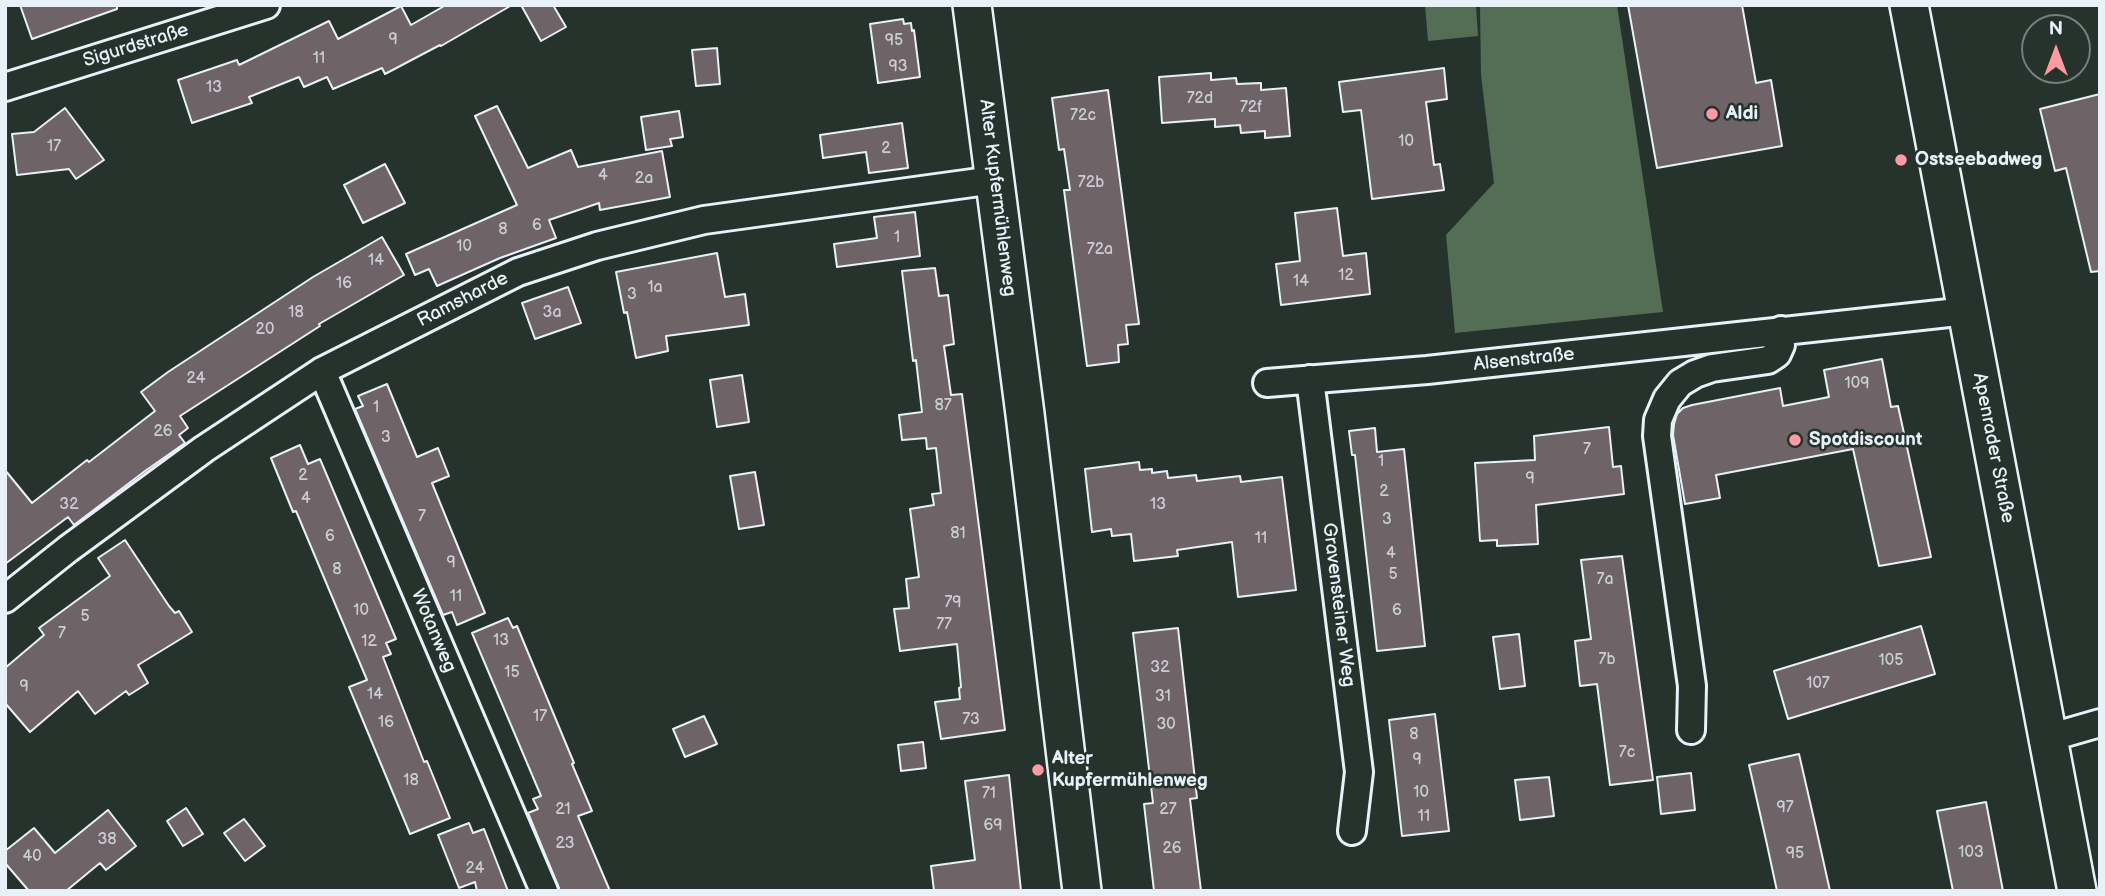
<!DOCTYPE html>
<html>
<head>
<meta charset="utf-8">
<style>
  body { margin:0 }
  #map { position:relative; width:2105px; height:896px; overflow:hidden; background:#26332d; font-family:"Balsamiq Sans",sans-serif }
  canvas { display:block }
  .frame { position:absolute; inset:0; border:7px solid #e8f1f8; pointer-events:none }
  .north { position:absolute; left:2021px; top:14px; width:70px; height:70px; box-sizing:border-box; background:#26332d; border:2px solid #747f7e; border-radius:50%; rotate:0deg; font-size:19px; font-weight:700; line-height:28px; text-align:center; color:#e8f1f8 }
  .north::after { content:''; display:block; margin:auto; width:24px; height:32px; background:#ff9aa2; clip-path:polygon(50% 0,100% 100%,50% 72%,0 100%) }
</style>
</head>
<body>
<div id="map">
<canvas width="2105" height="896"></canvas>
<div class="frame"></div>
<div class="north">N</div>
</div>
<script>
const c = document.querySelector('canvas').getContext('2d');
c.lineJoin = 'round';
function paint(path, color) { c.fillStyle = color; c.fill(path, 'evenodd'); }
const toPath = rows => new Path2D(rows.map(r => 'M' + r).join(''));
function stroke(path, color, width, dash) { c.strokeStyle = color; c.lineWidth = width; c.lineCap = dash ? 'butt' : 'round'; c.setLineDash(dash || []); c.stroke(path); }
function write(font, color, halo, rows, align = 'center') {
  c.font = font + ' "Balsamiq Sans",sans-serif'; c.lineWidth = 5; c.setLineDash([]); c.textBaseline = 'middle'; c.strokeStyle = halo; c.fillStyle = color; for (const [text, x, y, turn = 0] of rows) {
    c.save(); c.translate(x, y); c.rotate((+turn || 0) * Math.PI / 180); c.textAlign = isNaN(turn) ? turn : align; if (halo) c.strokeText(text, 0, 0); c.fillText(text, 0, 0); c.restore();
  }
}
paint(toPath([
  [1425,5,1476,5,1478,36,1428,41],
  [1480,5,1617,5,1663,312,1455,333,1446,235,1494,183,1481,75]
]), '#546e55');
const building = toPath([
  [20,5,117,5,117,9,32,39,20,5],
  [446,5,512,5,441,46,440,45,385,74,382,68,333,89,327,77,304,87,299,77,249,97,252,103,192,123,178,80,237,60,239,65,329,21,338,39,401,6,411,25,446,5],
  [521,5,553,5,566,27,541,41,521,5],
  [1628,5,1742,5,1756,83,1771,80,1782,146,1657,168,1628,5],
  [903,19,904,24,911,23,912,31,914,30,920,77,878,83,870,24,903,19],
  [717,48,720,84,696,86,692,50,717,48],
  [1444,68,1447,99,1426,102,1434,165,1440,164,1444,190,1372,199,1361,110,1343,112,1339,82,1444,68],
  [1211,73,1211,80,1236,78,1237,84,1261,83,1261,90,1286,88,1290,136,1265,138,1265,131,1241,133,1240,125,1215,127,1215,119,1162,123,1159,77,1211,73],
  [1108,90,1139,324,1126,325,1128,344,1118,345,1119,362,1087,366,1064,190,1070,190,1064,149,1059,150,1052,98,1108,90],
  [2100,94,2100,271,2091,272,2066,168,2055,171,2040,109,2100,94],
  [497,106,528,168,571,150,578,167,662,151,670,197,600,210,599,203,549,220,556,238,500,258,437,286,429,269,415,275,406,254,517,205,475,116,497,106],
  [65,108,104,160,76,179,69,169,17,175,12,134,34,132,65,108],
  [679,111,683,137,670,139,672,146,646,150,641,117,679,111],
  [902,123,908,168,869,173,866,152,823,158,820,135,902,123],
  [385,164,405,203,363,223,344,185,385,164],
  [1337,208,1343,256,1366,253,1370,294,1281,305,1276,264,1300,261,1295,213,1337,208],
  [915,212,920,256,837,267,834,244,877,238,874,217,915,212],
  [382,237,404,275,319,324,320,326,180,416,188,428,179,435,185,443,145,471,74,525,68,517,5,564,5,470,32,503,87,460,89,462,155,411,141,392,168,372,313,277,382,237],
  [717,253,725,297,745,294,749,325,666,336,668,351,636,358,627,312,624,313,616,272,717,253],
  [935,268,939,296,948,295,954,344,944,346,951,395,962,394,1005,730,941,739,935,702,960,699,959,688,961,687,957,644,900,651,894,609,909,608,906,579,919,577,910,509,934,505,932,494,941,493,936,448,927,449,926,438,902,440,899,415,922,412,916,360,913,361,902,271,935,268],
  [568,287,581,323,535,339,522,303,568,287],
  [1882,359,1891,407,1898,406,1931,557,1879,566,1853,449,1716,475,1720,498,1685,504,1673,435,1674,424,1677,414,1683,408,1692,405,1780,388,1783,406,1829,397,1824,370,1882,359],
  [742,375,749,422,717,427,710,380,742,375],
  [387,384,417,457,438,448,449,476,432,483,485,613,457,625,452,612,443,615,355,409,363,406,358,396,387,384],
  [1609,427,1613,467,1621,466,1624,494,1536,505,1538,544,1497,546,1497,540,1480,541,1475,463,1535,460,1534,436,1609,427],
  [1375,428,1377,452,1404,449,1425,646,1377,651,1355,455,1352,455,1349,431,1375,428],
  [300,445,308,464,320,459,396,639,386,643,391,654,383,657,424,762,427,761,450,818,410,834,349,687,367,680,296,511,293,512,271,458,300,445],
  [1139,462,1140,470,1152,469,1152,473,1167,471,1168,478,1196,475,1197,481,1240,476,1241,482,1282,477,1296,590,1238,597,1232,542,1177,550,1178,556,1134,561,1131,534,1112,536,1111,529,1092,532,1085,469,1139,462],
  [755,472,764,525,739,529,730,476,755,472],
  [125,540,169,606,175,613,179,611,192,632,138,665,148,683,129,695,126,691,95,714,78,691,30,732,5,703,5,668,44,635,39,628,110,576,98,558,125,540],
  [1622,556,1653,780,1610,785,1597,684,1580,686,1575,641,1591,639,1581,560,1622,556],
  [508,618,513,628,517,626,574,763,572,764,592,811,578,816,610,891,560,891,528,813,538,809,533,799,541,796,472,633,508,618],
  [1921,626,1935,674,1788,719,1774,671,1921,626],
  [1178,628,1197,798,1190,799,1201,891,1154,891,1144,804,1153,803,1133,633,1178,628],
  [1519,634,1525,686,1500,689,1493,637,1519,634],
  [1435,714,1449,831,1402,836,1389,720,1435,714],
  [704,716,717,744,685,757,673,729,704,716],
  [923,742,926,768,901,771,898,745,923,742],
  [1799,754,1816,828,1830,891,1777,891,1766,840,1749,765,1799,754],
  [1691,773,1695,810,1661,814,1657,777,1691,773],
  [1009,775,1021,891,934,891,931,866,975,860,965,781,1009,775],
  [1549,777,1554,816,1520,820,1515,780,1549,777],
  [1986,802,2003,891,1953,891,1937,811,1986,802],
  [186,808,203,834,183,846,167,821,186,808],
  [108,810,136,846,106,870,100,863,66,891,29,891,5,863,5,851,34,828,55,853,108,810],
  [244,819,265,846,245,861,224,833,244,819],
  [469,823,473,833,484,829,508,891,477,891,475,882,459,888,438,835,469,823]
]);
paint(building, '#6e6366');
stroke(building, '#e8f1f8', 2);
const street = toPath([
  [5,87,266,5],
  [322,371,544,891],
  [1310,379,1359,772,1352,831],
  [1267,383,1427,370,1967,311],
  [5,599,68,549,204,449,322,371,518,272,597,246,704,220,994,180],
  [1691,730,1692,686,1657,436,1658,420,1667,399,1680,383,1695,374,1712,368,1768,360,1777,354,1781,345,1781,330],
  [2048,738,2100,723]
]);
const secondary = toPath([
  [972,5,1025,414,1082,891],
  [1909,5,2077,891]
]);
stroke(street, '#e8f1f8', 32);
stroke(secondary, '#e8f1f8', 42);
stroke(street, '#26332d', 26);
stroke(secondary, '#26332d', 37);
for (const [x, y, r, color] of [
  [1712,114,7,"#ff9aa2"],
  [1901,160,7,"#ff9aa2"],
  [1795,440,7,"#ff9aa2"],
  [1038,770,7,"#ff9aa2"]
]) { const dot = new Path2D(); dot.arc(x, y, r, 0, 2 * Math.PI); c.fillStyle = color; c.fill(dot); stroke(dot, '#26332d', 2.5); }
write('16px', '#caced4', null, [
  ["9",393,40],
  ["95",894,41],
  ["11",319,59],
  ["93",898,67],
  ["13",214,88],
  ["72d",1200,99],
  ["72f",1251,108],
  ["72c",1083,116],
  ["10",1406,142],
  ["17",54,147],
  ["2",886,149],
  ["4",603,176],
  ["2a",644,179],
  ["72b",1091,183],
  ["6",537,226],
  ["8",503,230],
  ["1",897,238],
  ["10",464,247],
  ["72a",1100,250],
  ["14",376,261],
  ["12",1346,276],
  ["14",1301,282],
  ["16",344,284],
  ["1a",655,288],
  ["3",632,295],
  ["18",296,313],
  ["3a",552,313],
  ["20",265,330],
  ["24",196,379],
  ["109",1857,384],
  ["87",943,406],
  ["1",376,408],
  ["26",163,432],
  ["3",386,438],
  ["7",1587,450],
  ["1",1381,462],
  ["2",303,476],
  ["9",1530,479],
  ["2",1384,492],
  ["4",306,499],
  ["32",69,505],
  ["13",1158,505],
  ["7",422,517],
  ["3",1387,520],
  ["81",958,534],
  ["6",330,537],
  ["11",1261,539],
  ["4",1391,554],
  ["9",451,563],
  ["8",337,570],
  ["5",1393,575],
  ["7a",1605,580],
  ["11",456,597],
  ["79",953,603],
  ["10",361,611],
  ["6",1397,611],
  ["5",85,617],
  ["77",944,625],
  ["7",62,634],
  ["13",501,641],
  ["12",369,642],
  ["7b",1607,660],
  ["105",1891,661],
  ["32",1160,668],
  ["15",512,673],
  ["107",1818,684],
  ["9",24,687],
  ["14",375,695],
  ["31",1163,697],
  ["17",540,717],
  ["73",971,720],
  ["16",386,723],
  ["30",1166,725],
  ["8",1414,735],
  ["7c",1627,753],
  ["9",1417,760],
  ["18",411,781],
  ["10",1421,793],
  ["71",989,794],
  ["97",1785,808],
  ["21",563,810],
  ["27",1168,810],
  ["11",1424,817],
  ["69",993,826],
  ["38",107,840],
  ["23",565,844],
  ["26",1172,849],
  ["103",1971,853],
  ["95",1795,854],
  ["40",32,857],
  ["24",475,869]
]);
write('19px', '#e8f1f8', '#26332d', [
  ["Sigurdstraße",136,46,-17],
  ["Alter Kupfermühlenweg",997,198,83],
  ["Ramsharde",463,300,-27],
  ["Alsenstraße",1524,360,-6],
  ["Apenrader Straße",1993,448,79],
  ["Gravensteiner Weg",1338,605,83],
  ["Wotanweg",433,631,67]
]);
write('bold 19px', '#e8f1f8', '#26332d', [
  ["Aldi",1726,114],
  ["Ostseebadweg",1915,160],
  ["Spotdiscount",1809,440],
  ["Alter",1052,759],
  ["Kupfermühlenweg",1052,781]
], 'left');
</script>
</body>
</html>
